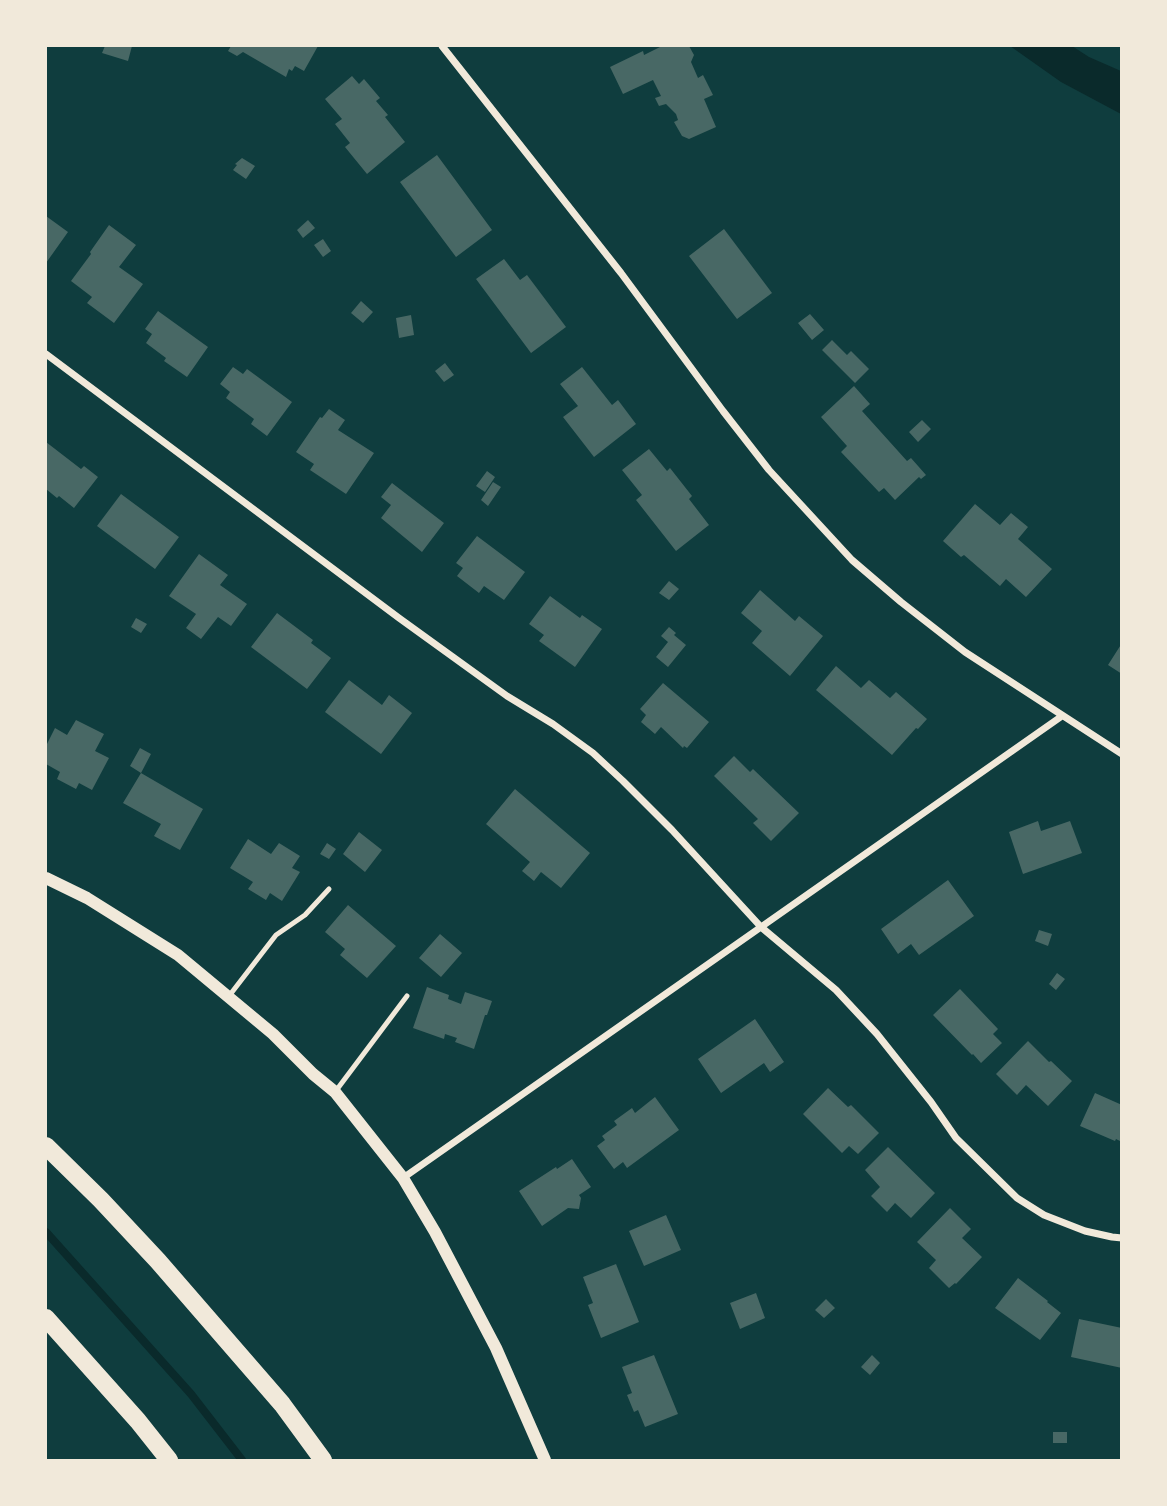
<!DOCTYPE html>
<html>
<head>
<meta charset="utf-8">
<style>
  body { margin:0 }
  #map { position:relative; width:1167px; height:1506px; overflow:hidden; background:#0f3d3e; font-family:"Space Grotesk",sans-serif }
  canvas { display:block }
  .frame { position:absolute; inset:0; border:47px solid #f1e9da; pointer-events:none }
</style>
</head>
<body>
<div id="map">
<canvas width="1167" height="1506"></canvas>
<div class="frame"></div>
</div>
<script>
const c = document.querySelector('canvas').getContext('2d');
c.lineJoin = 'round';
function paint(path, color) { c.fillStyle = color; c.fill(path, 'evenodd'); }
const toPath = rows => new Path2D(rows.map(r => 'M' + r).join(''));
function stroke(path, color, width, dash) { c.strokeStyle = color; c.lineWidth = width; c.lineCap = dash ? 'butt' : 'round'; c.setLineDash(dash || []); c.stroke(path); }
paint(toPath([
  [1010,46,1072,46,1089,57,1121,71,1121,114,1061,82]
]), '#0a2a2b');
stroke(toPath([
  [46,1232,191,1394,242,1460]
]), '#0a2a2b', 8);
paint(toPath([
  [105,46,132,46,128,61,102,53],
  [231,46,318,46,304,71,295,66,292,71,289,69,286,77,243,52,237,56,228,51],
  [662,46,689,46,694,55,691,62,698,78,703,75,713,95,704,99,716,127,689,139,682,136,674,122,678,120,676,114,666,104,659,106,655,98,661,96,653,80,623,94,610,67,643,51,644,55],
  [352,76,359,84,364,79,380,98,376,101,388,115,385,117,405,142,367,174,345,147,350,143,335,124,342,119,325,99],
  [437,155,492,230,456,257,400,182],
  [242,158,255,166,246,179,233,170,237,165,235,164],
  [46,216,68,232,46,263],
  [308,220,315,228,303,238,297,230],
  [109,225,136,245,119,267,143,284,114,323,87,303,92,297,71,281,91,254,90,252],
  [724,229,772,293,737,319,689,256],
  [323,239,331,251,323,257,314,245],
  [504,259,520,280,527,275,566,327,531,353,476,279],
  [361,301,373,312,363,323,351,313],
  [158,311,208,347,187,377,164,361,166,358,146,343,152,334,145,329],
  [810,314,824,330,812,340,798,323],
  [411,315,414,335,399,338,396,318],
  [832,340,847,355,851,351,869,369,855,383,822,350],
  [445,363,454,375,444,382,435,371],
  [233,367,243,374,247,369,292,402,267,436,251,424,254,419,226,398,230,392,220,384],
  [582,367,612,405,618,400,636,424,594,457,563,417,578,406,560,384],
  [854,386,870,404,862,411,907,461,911,458,926,475,921,479,919,477,895,500,884,488,879,492,841,452,847,446,821,417],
  [329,409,345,420,338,430,374,453,346,494,310,470,314,464,296,452,320,417,322,418],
  [922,420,931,429,918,442,909,432],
  [46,442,81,469,84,466,98,477,74,508,59,496,57,498,46,489],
  [649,449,667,471,670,468,692,496,689,499,709,525,676,551,636,500,642,495,622,470],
  [487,471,495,477,485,492,476,486],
  [493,482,501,487,488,506,481,500],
  [392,483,444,523,422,552,381,518,391,505,381,497],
  [121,494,179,537,155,569,97,526],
  [975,504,1000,525,1011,513,1028,527,1018,539,1052,569,1026,597,1006,579,1000,586,964,555,961,557,943,541],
  [477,536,525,572,504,600,484,586,479,593,457,576,463,568,456,563],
  [199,554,228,575,220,585,247,604,231,626,218,617,201,639,186,628,196,614,169,596],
  [669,581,679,589,669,600,659,593],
  [760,590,795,621,799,616,823,636,790,676,752,643,762,631,741,613],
  [550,596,580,618,582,615,602,629,575,667,539,641,544,635,529,624],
  [277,613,313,640,311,643,331,658,307,689,251,647],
  [136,618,147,624,141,633,131,627],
  [669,627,676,633,674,635,686,645,668,667,656,657,668,642,661,636],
  [1122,643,1122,674,1108,665],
  [836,666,861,688,869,680,890,698,896,692,927,719,918,729,916,728,892,755,816,690],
  [349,680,382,705,389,695,412,713,381,754,325,712],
  [663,683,709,722,687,748,684,746,683,748,661,727,655,734,641,722,646,715,640,709],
  [76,720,104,734,95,751,109,758,92,790,79,783,76,789,57,779,60,772,46,764,46,746,55,728,67,735],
  [140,748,151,754,141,773,130,766],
  [734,756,750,772,753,769,799,813,771,841,753,823,758,819,714,776],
  [141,773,203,809,180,850,154,836,161,824,123,803],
  [515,789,590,853,561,888,541,872,534,881,522,871,530,862,486,824],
  [1038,821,1041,831,1070,821,1082,853,1023,874,1009,832],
  [359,832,382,850,365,872,343,854],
  [248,839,271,854,279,843,300,856,292,868,300,872,282,901,270,893,266,900,248,889,253,882,230,868],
  [327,843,336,849,329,859,320,854],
  [948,880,974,916,919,955,911,944,898,954,881,929],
  [348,905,396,946,367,978,340,955,345,949,325,932],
  [1039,930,1052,934,1048,946,1035,941],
  [440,934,462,953,441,977,419,958],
  [1057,973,1065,979,1056,990,1049,984],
  [427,987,449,995,448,999,461,1004,465,992,492,1001,487,1015,485,1015,474,1049,455,1042,457,1038,445,1034,444,1039,413,1028],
  [960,989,998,1029,993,1034,1002,1043,981,1063,973,1054,972,1055,933,1015],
  [755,1019,784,1062,770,1072,764,1063,721,1093,698,1059],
  [1028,1041,1049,1062,1051,1061,1072,1081,1048,1106,1026,1085,1017,1095,996,1074],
  [828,1088,848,1107,851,1105,879,1133,858,1154,849,1146,842,1153,803,1114],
  [1095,1093,1122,1105,1122,1142,1116,1139,1115,1141,1080,1126],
  [655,1097,679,1130,627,1168,623,1162,614,1169,597,1146,605,1140,602,1136,617,1125,614,1121,632,1108,635,1113],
  [888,1147,935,1193,911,1218,895,1203,887,1212,871,1196,880,1187,865,1170],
  [572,1159,591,1187,579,1195,581,1198,579,1209,568,1208,542,1226,519,1191,556,1167,557,1169],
  [950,1208,971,1229,962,1238,982,1257,956,1284,955,1283,949,1288,929,1268,936,1260,917,1242],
  [666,1215,681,1250,644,1266,629,1231],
  [616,1264,639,1322,601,1338,588,1305,593,1303,583,1277],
  [1018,1278,1048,1301,1047,1302,1061,1313,1040,1340,995,1308],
  [756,1293,765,1318,740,1329,730,1303],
  [826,1299,835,1308,824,1318,815,1310],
  [1079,1319,1122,1328,1122,1368,1071,1357],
  [654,1355,678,1414,645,1427,638,1410,634,1412,627,1395,632,1393,622,1367],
  [872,1355,880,1363,870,1375,861,1367],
  [1053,1432,1067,1432,1067,1443,1053,1443]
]), '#486865');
stroke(toPath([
  [229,996,276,935,305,915,329,889],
  [335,1092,407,996]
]), '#f1e9da', 5);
stroke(toPath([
  [442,46,621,273,723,411,769,470,852,560,901,602,965,652,1122,754],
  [46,354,399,618,507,696,553,724,593,753,623,781,672,830,761,927,836,990,877,1034,931,1102,956,1138,1017,1198,1044,1215,1085,1231,1112,1237,1122,1238],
  [403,1178,1062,716]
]), '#f1e9da', 7);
stroke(toPath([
  [46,878,87,898,178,955,273,1034,313,1074,335,1092,403,1178,435,1232,496,1348,545,1460]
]), '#f1e9da', 12);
stroke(toPath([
  [46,1146,101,1200,158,1261,282,1404,323,1460],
  [46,1318,138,1421,169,1460]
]), '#f1e9da', 18);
</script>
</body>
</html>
